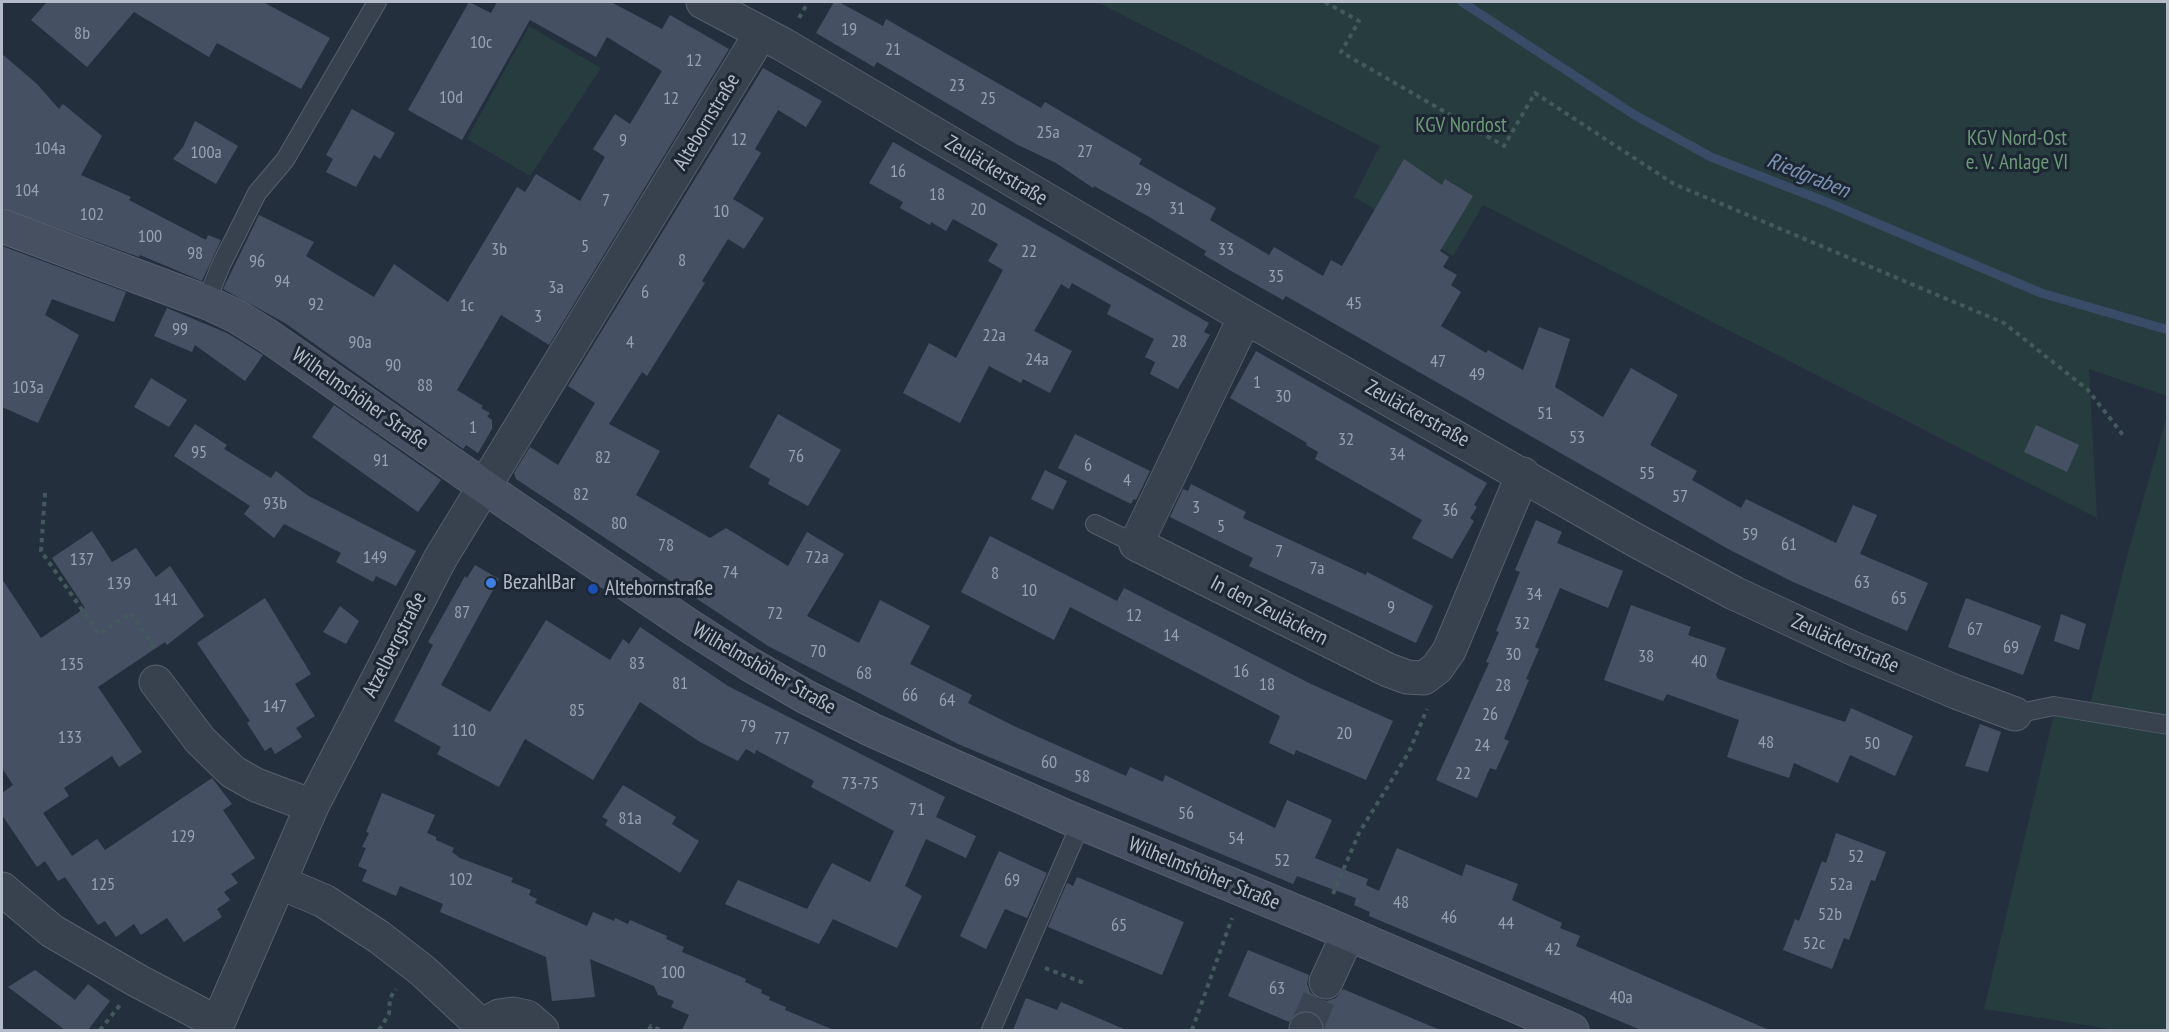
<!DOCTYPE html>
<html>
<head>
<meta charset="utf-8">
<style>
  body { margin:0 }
  #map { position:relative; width:2169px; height:1032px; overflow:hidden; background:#242f3e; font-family:"PT Sans Narrow",sans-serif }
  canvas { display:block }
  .frame { position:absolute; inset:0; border:3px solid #b4bcc9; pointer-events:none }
</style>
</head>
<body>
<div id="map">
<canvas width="2169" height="1032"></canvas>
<div class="frame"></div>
</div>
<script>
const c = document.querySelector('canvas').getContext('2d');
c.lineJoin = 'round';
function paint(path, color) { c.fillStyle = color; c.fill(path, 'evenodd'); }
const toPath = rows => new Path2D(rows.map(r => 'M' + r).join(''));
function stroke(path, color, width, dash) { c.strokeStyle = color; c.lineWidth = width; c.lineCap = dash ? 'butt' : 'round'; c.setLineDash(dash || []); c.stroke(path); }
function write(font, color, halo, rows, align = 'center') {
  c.font = font + ' "PT Sans Narrow",sans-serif'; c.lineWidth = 6; c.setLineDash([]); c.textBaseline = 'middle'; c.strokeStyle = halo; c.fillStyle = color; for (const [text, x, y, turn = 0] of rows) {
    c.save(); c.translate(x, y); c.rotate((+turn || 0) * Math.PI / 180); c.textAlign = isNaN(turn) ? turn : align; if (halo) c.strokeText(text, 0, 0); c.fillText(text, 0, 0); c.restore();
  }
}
paint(toPath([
  [1097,2,2167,2,2167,396,2089,369,2097,518,1483,205,1453,256,1354,197,1380,146],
  [529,26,601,68,530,176,467,139],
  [2167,416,2167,718,2090,704,2128,552],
  [2054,714,2167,735,2167,1030,2117,1030,1984,1009]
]), '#263c3f');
stroke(toPath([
  [1462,2,1633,114,1711,157,1829,203,2041,293,2168,330]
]), '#394c67', 9);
paint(toPath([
  [47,2,263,2,330,38,301,89,217,43,209,57,134,12,87,67,31,20],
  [469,2,491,13,497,2,611,2,662,29,670,15,729,49,549,345,501,315,457,390,483,406,481,408,490,413,487,416,492,420,492,429,478,453,466,445,463,449,285,323,223,289,259,215,314,242,306,256,374,297,394,264,448,302,517,187,525,192,536,174,580,201,605,157,593,149,615,114,630,124,662,71,607,37,596,57,530,20,462,140,408,110],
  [834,2,839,2,883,26,886,19,1041,108,1045,102,1142,159,1139,164,1216,208,1210,220,1269,255,1274,247,1323,276,1331,260,1342,266,1404,159,1442,185,1445,179,1473,196,1440,251,1449,257,1443,267,1457,275,1451,285,1461,292,1441,326,1486,353,1488,350,1523,370,1539,327,1570,339,1555,387,1603,417,1631,368,1678,395,1650,445,1697,471,1692,480,1741,508,1746,499,1836,543,1853,505,1877,515,1860,554,1928,583,1907,631,1793,582,1730,550,1286,296,1283,300,1233,272,1204,255,1206,251,1151,218,1094,186,1093,188,1056,163,1016,144,877,62,874,67,816,33],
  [2,54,37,84,59,109,63,104,102,136,81,175,131,197,129,200,206,240,208,235,221,240,202,281,140,255,139,257,2,208],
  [763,68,822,101,806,127,778,110,755,149,761,153,733,199,764,218,744,249,728,239,702,281,705,283,647,376,642,372,609,424,660,451,636,495,710,538,726,528,788,566,807,532,844,554,807,616,859,643,880,600,930,626,910,664,972,695,968,703,1014,726,1126,776,1130,767,1163,782,1165,775,1275,828,1287,800,1332,820,1315,858,1368,879,1366,885,1379,891,1397,848,1462,876,1466,864,1518,884,1512,900,1562,923,1560,928,1580,936,1576,946,1769,1030,1641,1030,1369,916,1370,912,1354,905,1356,898,1297,876,1293,884,958,744,768,646,516,479,514,473,530,447,558,465,595,403,568,386],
  [352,109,395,133,380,159,374,155,356,187,326,172,333,159,326,155],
  [195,121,238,146,216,184,173,159,183,147],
  [893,142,1209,323,1204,332,1210,335,1178,389,1150,374,1155,362,1145,357,1154,339,1107,314,1111,305,1072,283,1069,289,1061,284,1034,331,1072,351,1050,393,1023,379,1021,383,989,366,960,423,903,393,929,343,956,358,1003,270,988,261,998,244,953,219,946,231,931,222,930,225,900,208,903,202,869,183],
  [2,246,126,292,114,322,52,299,45,315,79,335,38,423,2,407],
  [167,308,227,333,263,355,245,381,195,345,192,352,154,336],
  [1256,351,1487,483,1474,505,1477,507,1470,518,1474,521,1452,559,1412,538,1422,520,1315,459,1318,452,1306,445,1307,443,1230,398],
  [151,378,187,400,169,427,134,407],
  [334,405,441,480,418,512,312,437],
  [778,414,841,450,808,506,768,484,770,479,749,467],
  [195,424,227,445,224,449,271,478,276,471,307,495,416,551,396,586,376,576,373,582,336,562,341,553,284,524,274,538,244,514,250,506,174,456],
  [2036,425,2079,445,2067,472,2024,452],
  [1075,434,1150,471,1136,500,1134,499,1131,504,1058,468],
  [1045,470,1067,481,1053,510,1031,499],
  [1191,484,1246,512,1243,518,1366,575,1367,572,1433,606,1416,643,1249,566,1253,558,1170,517,1183,489,1188,491],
  [1536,520,1562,532,1557,543,1623,571,1608,608,1560,588,1535,647,1539,649,1526,679,1529,680,1504,739,1509,741,1496,770,1490,768,1477,798,1436,780,1489,663,1486,662,1499,632,1496,631,1520,572,1515,570],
  [92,531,112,562,136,548,156,577,170,566,204,616,167,645,165,642,98,687,142,752,119,767,112,756,64,788,69,796,43,813,72,856,97,839,105,850,212,778,232,804,223,810,255,858,231,874,238,883,224,892,230,900,217,909,222,917,184,942,167,918,141,935,134,924,116,937,105,921,98,925,65,877,58,881,45,861,37,867,2,815,2,793,13,785,2,768,2,579,41,638,85,608,52,558],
  [990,536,1117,601,1124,588,1311,684,1393,721,1366,780,1296,750,1294,755,1269,743,1280,716,1070,607,1054,640,961,592],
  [475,565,499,579,441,685,490,712,546,620,610,660,623,639,629,644,640,627,728,686,945,797,936,817,976,836,966,858,926,839,905,886,922,896,897,948,833,919,819,944,725,904,738,880,807,909,832,863,870,882,894,831,811,787,814,781,756,750,755,754,746,749,738,761,700,742,640,702,593,780,525,739,499,787,437,754,441,747,394,721,433,645,428,642,465,576,467,578],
  [265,598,311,674,295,684,315,716,296,728,302,737,275,754,271,747,265,751,247,723,250,721,197,643],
  [1966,598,2041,626,2023,675,1948,647],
  [1631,605,1691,627,1688,635,1726,648,1716,675,1718,679,1845,722,1851,708,1913,736,1895,776,1850,755,1838,783,1794,763,1789,778,1727,757,1739,720,1667,694,1663,701,1604,680],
  [340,606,359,621,346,644,323,632],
  [2061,614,2086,624,2079,650,2054,641],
  [1980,724,2001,732,1988,772,1965,766],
  [623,785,676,817,672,824,699,841,680,873,605,825,608,820,602,817],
  [382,793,435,815,427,833,436,837,436,840,454,848,452,852,460,858,513,878,511,882,531,890,529,895,537,899,535,903,587,926,593,912,614,921,615,918,628,924,630,920,667,936,666,939,684,947,682,952,746,979,745,982,762,990,761,993,770,997,769,1000,786,1007,785,1010,834,1030,682,1030,689,1015,671,1007,674,1001,658,995,654,986,590,959,595,997,552,1001,546,957,440,912,443,904,400,886,396,896,362,881,367,870,358,866,366,848,362,847,369,833,366,832],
  [1836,833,1886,852,1875,881,1871,880,1849,940,1844,938,1832,969,1783,950,1795,919,1799,921,1822,861,1826,863],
  [999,851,1047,873,1027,918,1005,909,986,949,960,936],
  [1077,877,1184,922,1162,975,1048,927,1067,883,1073,886],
  [1248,950,1309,975,1307,984,1310,992,1319,999,1327,1001,1336,998,1343,989,1440,1030,1325,1030,1322,1020,1315,1013,1307,1010,1297,1013,1289,1022,1228,996],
  [35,970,75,1000,88,984,110,1001,88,1030,65,1030,8,987],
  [1026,998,1057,1010,1061,1002,1126,1030,1013,1030]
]), '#455162');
stroke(toPath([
  [1306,1029,1326,982]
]), '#3a4453', 33, [33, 16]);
const service = toPath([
  [206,302,221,265,257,193,285,160,377,2],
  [1095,524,1136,544],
  [2015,714,2054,706,2168,725],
  [991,1030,1081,823]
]);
const minor = toPath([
  [703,2,784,45,1245,317,1635,540,1734,593,1852,648,1956,692,2015,714],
  [1245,317,1136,544,1388,670,1407,677,1424,678,1437,668,1449,651,1523,474],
  [156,682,200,740,233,772,256,785,312,806],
  [279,882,324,901,379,937,423,971,482,1026],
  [2,889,52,931,138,981,218,1023],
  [1326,982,1348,934],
  [215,1030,312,806,440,559,761,33],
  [479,1030,482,1026,499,1016,513,1014,527,1017,542,1030],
  [1306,1030,1306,1029]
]);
const secondary = toPath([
  [2,226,206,302,236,316,268,336,512,506,691,627,749,664,806,697,872,730,1067,817,1321,922,1572,1030]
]);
stroke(service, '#565f6c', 20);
stroke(minor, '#565f6c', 35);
stroke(secondary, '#565f6c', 35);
stroke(toPath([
  [1325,2,1359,21,1341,52,1504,146,1535,93,1674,184,2004,323,2088,390,2123,435],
  [799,18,808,2],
  [45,493,41,551,99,634,131,613,156,650],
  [1333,894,1359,833,1409,752,1427,709],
  [1045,968,1084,983],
  [100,1030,120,1005],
  [379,1030,389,1014,390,998,396,989],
  [649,1030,651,1026,660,1030],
  [1192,1030,1232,918]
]), '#44595c', 4, [4.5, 4.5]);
stroke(service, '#38414e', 18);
stroke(minor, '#38414e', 33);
stroke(secondary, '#465061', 33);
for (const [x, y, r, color] of [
  [491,583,6,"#3f7fe0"],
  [593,589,6,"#1a4fb4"]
]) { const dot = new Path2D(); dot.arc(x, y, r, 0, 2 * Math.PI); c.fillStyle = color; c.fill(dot); stroke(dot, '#1d2633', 2); }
write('18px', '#98a1af', null, [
  ["19",849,30],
  ["8b",82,34],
  ["10c",481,43],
  ["21",893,50],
  ["12",694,61],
  ["23",957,86],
  ["10d",451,98],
  ["12",671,99],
  ["25",988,99],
  ["25a",1048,133],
  ["12",739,140],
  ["9",623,141],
  ["104a",50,149],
  ["27",1085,152],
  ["100a",206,153],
  ["16",898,172],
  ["29",1143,190],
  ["104",27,191],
  ["18",937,195],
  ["7",606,201],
  ["31",1177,209],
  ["20",978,210],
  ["10",721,212],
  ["102",92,215],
  ["100",150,237],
  ["5",585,247],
  ["3b",499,250],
  ["33",1226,250],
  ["22",1029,252],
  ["98",195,254],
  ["8",682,261],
  ["96",257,262],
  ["35",1276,277],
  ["94",282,282],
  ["3a",556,288],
  ["6",645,293],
  ["45",1354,304],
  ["92",316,305],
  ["1c",467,306],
  ["3",538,317],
  ["99",180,330],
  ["22a",994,336],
  ["28",1179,342],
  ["90a",360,343],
  ["4",630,343],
  ["24a",1037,360],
  ["47",1438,362],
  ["90",393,366],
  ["49",1477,375],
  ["1",1257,383],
  ["88",425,386],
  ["103a",28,388],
  ["30",1283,397],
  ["51",1545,414],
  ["1",473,428],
  ["53",1577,438],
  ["32",1346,440],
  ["95",199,453],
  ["34",1397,455],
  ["76",796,457],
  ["82",603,458],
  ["91",381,461],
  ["6",1088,466],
  ["55",1647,474],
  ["4",1127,481],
  ["82",581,495],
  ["57",1680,497],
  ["93b",275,504],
  ["3",1196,508],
  ["36",1450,511],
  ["80",619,524],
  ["5",1221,527],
  ["59",1750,535],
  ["61",1789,545],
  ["78",666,546],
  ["7",1279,552],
  ["149",375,558],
  ["72a",817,558],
  ["137",82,560],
  ["7a",1317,569],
  ["74",730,573],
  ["8",995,574],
  ["63",1862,583],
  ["139",119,584],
  ["10",1029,591],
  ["34",1534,595],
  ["65",1899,599],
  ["141",166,600],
  ["9",1391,608],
  ["87",462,613],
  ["72",775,614],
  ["12",1134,616],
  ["32",1522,624],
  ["67",1975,630],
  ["14",1171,636],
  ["69",2011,648],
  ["70",818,652],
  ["30",1513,655],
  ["38",1646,657],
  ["40",1699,662],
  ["83",637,664],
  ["135",72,665],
  ["16",1241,672],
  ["68",864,674],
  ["81",680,684],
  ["18",1267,685],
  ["28",1503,686],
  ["66",910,696],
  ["64",947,701],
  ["147",275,707],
  ["85",577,711],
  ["26",1490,715],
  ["79",748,727],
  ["110",464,731],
  ["20",1344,734],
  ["133",70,738],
  ["77",782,739],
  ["48",1766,743],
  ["50",1872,744],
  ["24",1482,746],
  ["60",1049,763],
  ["22",1463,774],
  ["58",1082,777],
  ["73-75",860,784],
  ["71",917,810],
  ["56",1186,814],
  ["81a",630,819],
  ["129",183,837],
  ["54",1236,839],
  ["52",1856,857],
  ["52",1282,861],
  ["102",461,880],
  ["69",1012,881],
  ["125",103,885],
  ["52a",1841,885],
  ["48",1401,903],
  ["52b",1830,915],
  ["46",1449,918],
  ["44",1506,924],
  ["65",1119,926],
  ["52c",1814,944],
  ["42",1553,950],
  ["100",673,973],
  ["63",1277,989],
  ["40a",1621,998]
]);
write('21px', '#b4bcc9', '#1d2633', [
  ["Altebornstraße",707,122,-59],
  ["Zeuläckerstraße",996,171,31],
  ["Wilhelmshöher Straße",360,399,35],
  ["Zeuläckerstraße",1417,414,29],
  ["In den Zeuläckern",1269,611,27],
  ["Zeuläckerstraße",1845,644,24],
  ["Atzelbergstraße",395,645,-63],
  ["Wilhelmshöher Straße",764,669,30],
  ["Wilhelmshöher Straße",1204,874,22]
]);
write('21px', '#6b9a76', '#1d2633', [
  ["KGV Nordost",1461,126],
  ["KGV Nord-Ost",2017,139],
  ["e. V. Anlage VI",2017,163]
]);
write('21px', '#b4bcc9', '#1d2633', [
  ["BezahlBar",503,583],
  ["Altebornstraße",605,589]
], 'left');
write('italic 22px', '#7c92b1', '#1d2633', [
  ["Riedgraben",1808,176,22]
]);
</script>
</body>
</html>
